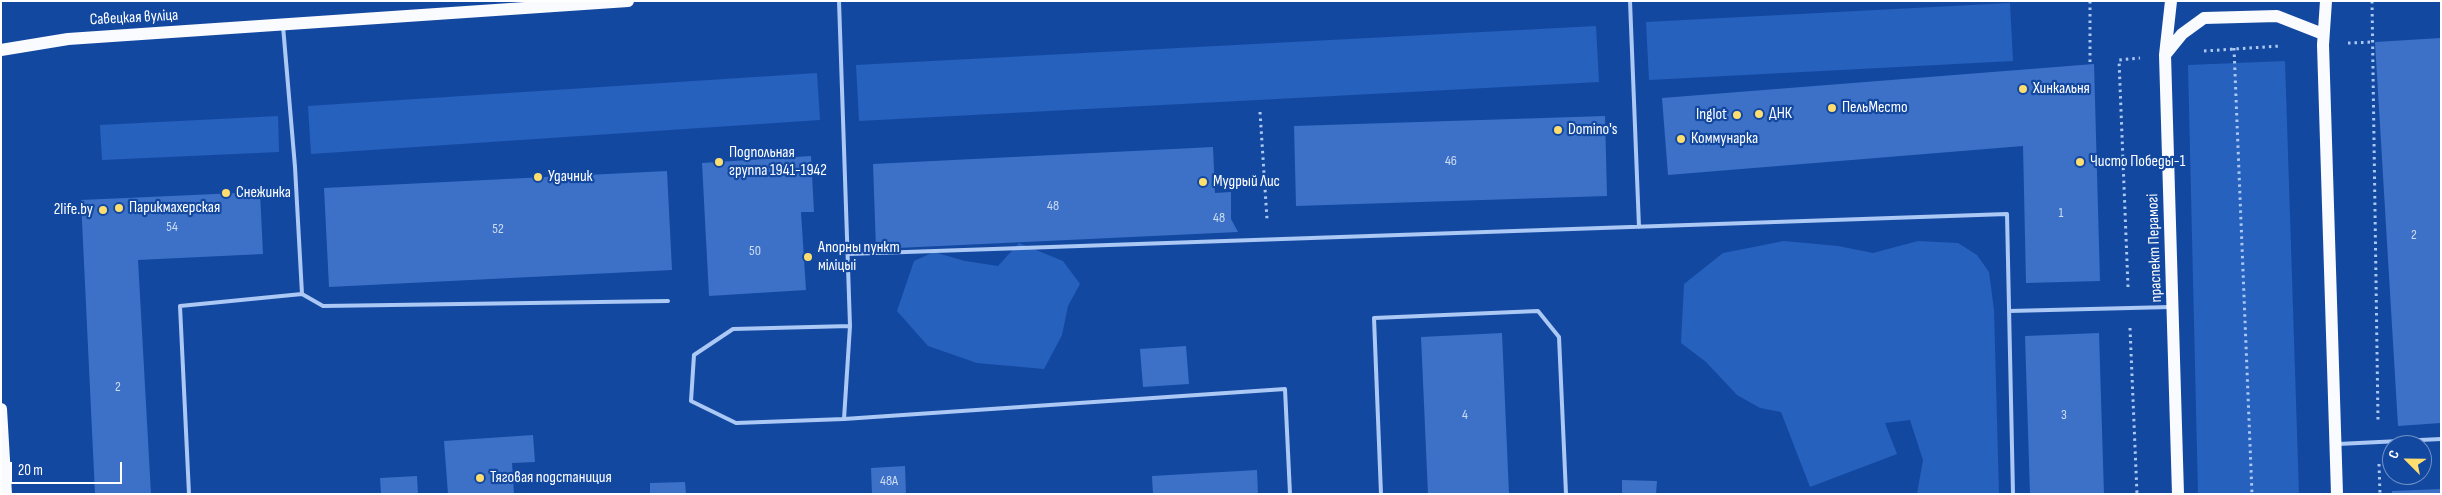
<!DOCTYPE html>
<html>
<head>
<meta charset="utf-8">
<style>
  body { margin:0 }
  #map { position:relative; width:2442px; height:495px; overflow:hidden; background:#1348a0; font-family:"Sofia Sans Condensed",sans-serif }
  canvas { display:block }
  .frame { position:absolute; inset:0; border:2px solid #fff; pointer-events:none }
  .north { position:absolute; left:2382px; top:435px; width:50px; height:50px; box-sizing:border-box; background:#1348a0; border:1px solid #7191c6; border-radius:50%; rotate:293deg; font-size:14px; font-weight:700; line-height:20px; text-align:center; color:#fff }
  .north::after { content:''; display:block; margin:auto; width:18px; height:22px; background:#ffde6f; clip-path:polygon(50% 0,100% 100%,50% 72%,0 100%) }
  .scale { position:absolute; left:10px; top:462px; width:112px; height:22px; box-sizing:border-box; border:2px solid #fff; border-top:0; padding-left:6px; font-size:15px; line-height:18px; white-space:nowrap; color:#fff; -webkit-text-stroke:4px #1348a0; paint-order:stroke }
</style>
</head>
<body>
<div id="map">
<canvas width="2442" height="495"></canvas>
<div class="frame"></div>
<div class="north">С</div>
<div class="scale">20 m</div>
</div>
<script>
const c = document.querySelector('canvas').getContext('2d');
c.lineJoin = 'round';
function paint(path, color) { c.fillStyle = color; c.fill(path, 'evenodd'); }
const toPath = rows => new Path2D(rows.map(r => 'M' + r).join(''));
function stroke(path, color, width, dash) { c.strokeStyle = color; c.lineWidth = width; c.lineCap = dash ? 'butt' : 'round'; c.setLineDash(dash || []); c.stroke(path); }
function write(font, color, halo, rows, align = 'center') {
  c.font = font + ' "Sofia Sans Condensed",sans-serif'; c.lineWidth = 4.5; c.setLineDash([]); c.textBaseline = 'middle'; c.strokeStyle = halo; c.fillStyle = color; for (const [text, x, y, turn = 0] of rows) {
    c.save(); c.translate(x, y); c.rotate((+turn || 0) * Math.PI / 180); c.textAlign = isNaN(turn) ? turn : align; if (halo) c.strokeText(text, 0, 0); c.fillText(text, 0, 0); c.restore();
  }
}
paint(toPath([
  [2010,3,2013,61,1649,80,1646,22],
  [1596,26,1599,82,859,121,856,65],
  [2285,61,2299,494,2198,494,2188,65],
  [817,73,820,120,311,154,308,106],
  [278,116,279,152,102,160,100,125],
  [1784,241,1838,246,1873,253,1918,241,1958,243,1977,255,1989,272,1994,310,1999,494,1917,494,1923,460,1910,420,1885,423,1897,454,1810,487,1781,412,1760,408,1737,395,1706,362,1681,343,1684,284,1723,253],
  [1019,243,1063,261,1080,284,1068,306,1062,335,1044,369,977,363,928,346,897,311,914,261,934,252,965,261,998,266]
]), '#2661be');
paint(toPath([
  [2441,38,2441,423,2398,426,2375,42],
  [2094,64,2100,281,2026,283,2023,146,1668,175,1662,98],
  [1605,116,1607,196,1296,206,1294,126],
  [1213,147,1215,193,1231,192,1231,219,1238,232,876,249,873,164],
  [811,156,814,212,801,212,806,290,709,296,702,163],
  [667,171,672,270,329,287,324,188],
  [260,192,263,254,138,260,151,494,95,494,81,200],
  [1502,333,1509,494,1428,494,1421,337],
  [2099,333,2104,494,2030,494,2025,336],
  [1186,346,1189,384,1143,387,1140,349],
  [533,435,535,462,512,463,514,494,448,494,444,441],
  [905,466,906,494,872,494,871,468],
  [1257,470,1258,494,1153,494,1152,476],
  [417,476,418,494,381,494,380,478],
  [1622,480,1657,481,1656,494,1622,494],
  [685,482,686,494,650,494,650,483],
  [2441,489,2441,494,2392,494,2392,491]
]), '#3c71c7');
stroke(toPath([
  [2372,1,2378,421],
  [2348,43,2373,42],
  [2234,48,2252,494],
  [2204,51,2280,46],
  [2090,62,2090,1],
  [1260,112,1267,219],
  [2128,287,2119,60,2140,58],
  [2130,328,2137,494],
  [2379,464,2380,494]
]), '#acc8f4', 3, [2.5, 4]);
stroke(toPath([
  [839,1,850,326,844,419],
  [1630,1,1639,227],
  [848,254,2007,214,2013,494],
  [302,294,323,306,668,301],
  [2009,311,2171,307],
  [850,326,733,329,694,355,691,401,736,423,844,419,1285,389,1290,494],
  [2338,444,2441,439],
  [189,494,180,306,302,294,295,167,283,26],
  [1381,494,1374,318,1538,311,1559,337,1566,494]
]), '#acc8f4', 4);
stroke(toPath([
  [2171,1,2165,55,2178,494],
  [2326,1,2323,45,2337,494],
  [1,50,68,39,628,1],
  [2165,55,2182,34,2204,18,2277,16,2323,34],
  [1,409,6,494]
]), '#f9fbff', 12);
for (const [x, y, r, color] of [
  [2023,89,5,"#ffde6f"],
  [1832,108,5,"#ffde6f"],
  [1759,114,5,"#ffde6f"],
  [1737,115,5,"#ffde6f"],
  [1558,130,5,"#ffde6f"],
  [1681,139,5,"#ffde6f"],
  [719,162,5,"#ffde6f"],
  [2080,162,5,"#ffde6f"],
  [538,177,5,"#ffde6f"],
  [1203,182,5,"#ffde6f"],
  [226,193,5,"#ffde6f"],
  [119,208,5,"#ffde6f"],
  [103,210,5,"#ffde6f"],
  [808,257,5,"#ffde6f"],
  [480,478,5,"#ffde6f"]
]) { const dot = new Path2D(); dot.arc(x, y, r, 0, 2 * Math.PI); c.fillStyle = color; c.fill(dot); stroke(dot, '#1348a0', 2); }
write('14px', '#cedcf1', null, [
  ["46",1451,161],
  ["48",1053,206],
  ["1",2061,213],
  ["48",1219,218],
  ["54",172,227],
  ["52",498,229],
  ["2",2414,235],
  ["50",755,251],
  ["2",118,387],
  ["4",1465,415],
  ["3",2064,415],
  ["48А",889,481]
]);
write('16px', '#fff', '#1348a0', [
  ["Савецкая вуліца",134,18,-3],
  ["праспект Перамогі",2155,248,-92]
]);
write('16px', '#fff', '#1348a0', [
  ["Хинкальня",2033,89],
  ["ПельМесто",1842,108],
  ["ДНК",1769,114],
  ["Inglot",1727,115,"right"],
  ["Domino's",1568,130],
  ["Коммунарка",1691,139],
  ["Подпольная",729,153],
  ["группа 1941-1942",729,171],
  ["Чисто Победы-1",2090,162],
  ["Удачник",548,177],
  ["Мудрый Лис",1213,182],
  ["Снежинка",236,193],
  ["Парикмахерская",129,208],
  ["2life.by",93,210,"right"],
  ["Апорны пункт",818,248],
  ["міліцыі",818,266],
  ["Тяговая подстаниция",490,478]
], 'left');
</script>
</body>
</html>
